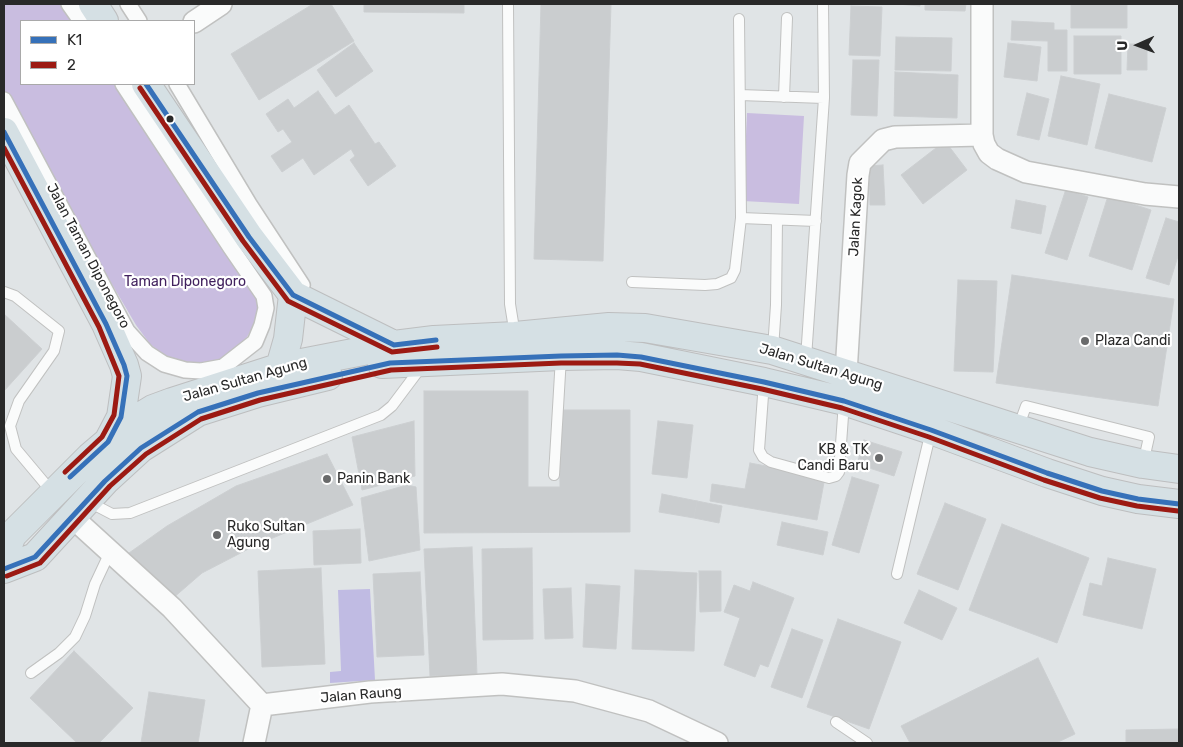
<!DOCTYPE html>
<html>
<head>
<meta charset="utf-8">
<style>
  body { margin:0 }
  #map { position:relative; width:1183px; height:747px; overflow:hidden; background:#e0e4e6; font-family:Rubik,sans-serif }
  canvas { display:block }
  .frame { position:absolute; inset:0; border:5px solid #292929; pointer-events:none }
  .legend { position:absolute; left:20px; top:20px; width:175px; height:65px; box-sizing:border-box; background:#fff; border:1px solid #a9a9a9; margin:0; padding:6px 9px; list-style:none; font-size:15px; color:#292929 }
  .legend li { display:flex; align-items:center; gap:10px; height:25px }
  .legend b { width:25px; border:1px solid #a9a9a9 }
  .north { position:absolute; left:1113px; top:20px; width:50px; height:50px; -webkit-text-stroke:4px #fff; paint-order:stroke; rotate:268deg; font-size:14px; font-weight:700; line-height:20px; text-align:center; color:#292929 }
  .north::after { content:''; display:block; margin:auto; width:18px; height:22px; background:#292929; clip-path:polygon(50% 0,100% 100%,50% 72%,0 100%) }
</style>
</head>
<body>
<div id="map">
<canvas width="1183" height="747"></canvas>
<div class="frame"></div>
<ul class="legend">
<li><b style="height:6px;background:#3671b9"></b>K1</li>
<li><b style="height:6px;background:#9c1a13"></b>2</li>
</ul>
<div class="north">U</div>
</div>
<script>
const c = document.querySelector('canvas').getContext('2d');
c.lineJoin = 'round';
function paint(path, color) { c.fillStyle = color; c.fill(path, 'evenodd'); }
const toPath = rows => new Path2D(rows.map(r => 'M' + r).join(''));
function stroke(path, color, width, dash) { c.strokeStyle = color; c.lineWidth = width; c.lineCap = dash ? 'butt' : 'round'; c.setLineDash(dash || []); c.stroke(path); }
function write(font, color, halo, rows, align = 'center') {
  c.font = font + ' Rubik,sans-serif'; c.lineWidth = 4.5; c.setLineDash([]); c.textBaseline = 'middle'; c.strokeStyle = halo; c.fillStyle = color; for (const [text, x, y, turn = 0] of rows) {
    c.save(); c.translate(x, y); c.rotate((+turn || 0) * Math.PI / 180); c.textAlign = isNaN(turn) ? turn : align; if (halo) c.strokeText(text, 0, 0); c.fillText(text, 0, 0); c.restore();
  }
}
paint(toPath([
  [4,4,85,4,96,21,21,21,21,84,135,84,259,295,257,319,247,337,232,355,211,362,192,365,167,357,150,344,136,325,4,101],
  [747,113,804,116,799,204,743,201]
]), '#c9bde0');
paint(toPath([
  [370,589,375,680,330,683,330,672,341,671,338,590]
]), '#c0bbe3');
const building = toPath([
  [313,4,331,4,354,41,259,100,231,54,313,4],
  [364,4,464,4,464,13,364,12,364,4],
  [541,4,611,4,603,261,534,259,541,4],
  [897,4,920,4,920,6,897,4],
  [925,4,966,4,965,11,925,10,925,4],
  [1071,4,1127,4,1127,28,1071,28,1071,4],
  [851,6,882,7,880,56,849,55,851,6],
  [1012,21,1054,23,1054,30,1067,30,1067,71,1048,71,1048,41,1011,40,1012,21],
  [1074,36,1121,36,1121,74,1074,74,1074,36],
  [896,37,952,38,951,71,895,70,896,37],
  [354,43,373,71,336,97,317,70,354,43],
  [1008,43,1041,47,1037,81,1004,77,1008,43],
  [1128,44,1147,44,1147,70,1127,70,1128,44],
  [853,60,879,60,877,116,851,115,853,60],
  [895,72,958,75,957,118,894,116,895,72],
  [1061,76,1100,84,1087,145,1048,136,1061,76],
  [318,91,335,115,349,105,375,144,379,142,396,166,368,186,350,160,355,156,351,149,314,175,303,158,282,172,271,156,292,142,283,129,278,132,266,114,288,99,294,108,318,91],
  [1027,93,1049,99,1039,140,1017,135,1027,93],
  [1109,94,1166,108,1152,162,1095,148,1109,94],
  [945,141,967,170,923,204,901,175,945,141],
  [883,165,885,205,870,205,869,166,883,165],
  [1066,189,1088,197,1067,260,1045,253,1066,189],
  [1108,196,1151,210,1132,270,1089,256,1108,196],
  [1016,200,1046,206,1041,234,1011,228,1016,200],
  [1166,218,1179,222,1179,253,1169,285,1146,278,1166,218],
  [1012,275,1174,299,1158,406,996,383,1012,275],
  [958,280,997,281,993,372,954,371,958,280],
  [4,314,42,349,4,391,4,314],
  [424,391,528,391,528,487,560,487,559,410,630,410,630,532,424,533,424,391],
  [414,421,415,476,362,490,352,437,414,421],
  [658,421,693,425,687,478,652,474,658,421],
  [864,440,902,452,894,476,857,464,864,440],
  [327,454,353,505,258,544,202,573,172,599,129,553,167,526,236,486,327,454],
  [750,463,825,477,817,520,710,501,712,484,745,489,750,463],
  [852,477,879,485,859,553,832,545,852,477],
  [407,485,416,487,420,550,369,561,361,498,407,485],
  [662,494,697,501,694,518,659,512,662,494],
  [697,501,722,506,719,523,694,518,697,501],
  [945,503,986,519,958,590,917,574,945,503],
  [782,522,828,532,823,555,777,545,782,522],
  [1002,524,1089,558,1057,643,969,610,1002,524],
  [360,529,361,563,314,565,313,531,360,529],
  [472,547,477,675,430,676,424,549,472,547],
  [532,548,533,639,483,640,482,549,532,548],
  [1108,558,1156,569,1142,629,1083,615,1090,583,1102,586,1108,558],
  [321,568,325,664,262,667,258,571,321,568],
  [635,570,697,573,694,651,632,649,635,570],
  [699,571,721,571,721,611,700,612,699,571],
  [420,572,424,655,377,657,373,574,420,572],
  [753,582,794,598,768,667,760,664,755,677,724,665,740,618,724,612,734,585,750,591,753,582],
  [586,584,620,586,616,649,583,647,586,584],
  [571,588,573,638,545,639,543,589,571,588],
  [919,590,957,608,942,640,904,623,919,590],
  [838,619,901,642,869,729,807,707,838,619],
  [792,629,823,640,802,698,771,687,792,629],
  [74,651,133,708,99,743,77,743,30,698,74,651],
  [1038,658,1075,734,1056,743,910,743,901,726,1038,658],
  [149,692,205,700,198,743,141,743,149,692],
  [1179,729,1179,743,1126,743,1126,730,1179,729]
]);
paint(building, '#cacdcf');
stroke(building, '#cccfd1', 1);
const service = toPath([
  [508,4,510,304,515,335],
  [823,4,824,98],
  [739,19,741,218,816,221],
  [740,95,824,98,806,358],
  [784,97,787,18],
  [632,282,705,285,717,284,731,278,735,270,741,218],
  [4,292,15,296,59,331,54,351,19,401,10,426,16,449,52,492],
  [773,349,776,305,777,220],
  [764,382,759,450,763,457,771,462,829,478,836,476,839,472,844,402],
  [1018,428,1026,406,1149,437,1143,464],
  [554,475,561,357],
  [89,502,112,514,130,513,381,415,392,406,422,366],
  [897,574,931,431],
  [31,673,59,653,75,637,85,616,95,584,110,552],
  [836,722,867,743]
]);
const pedestrian = toPath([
  [69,4,81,21],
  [128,4,139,21],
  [177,84,249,204,302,285,294,294],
  [4,100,127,331,147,353,164,364,185,370,201,371,223,367,255,342,262,325,266,308,264,296,231,248,123,84]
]);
const minor = toPath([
  [194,22,221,4],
  [982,135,982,4],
  [846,373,858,175,860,163,883,140,895,137,982,135,984,144,989,153,997,159,1026,172,1145,194,1179,197],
  [72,517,172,608,262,705,370,692,502,684,575,691,649,711,717,743],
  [254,743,262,705]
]);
const trunk = toPath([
  [93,4,104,21],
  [146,84,249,237,293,295,394,345],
  [4,132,106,324,124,365,127,376,121,417,109,440],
  [382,364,561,356,617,355,641,357,764,382,844,401,931,430,1047,473,1102,491,1138,499,1179,504],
  [276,381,288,339,293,295],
  [4,555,12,535,90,457,130,423,153,409,172,402,281,367,394,345,434,340,515,336,609,327,645,328,772,350,1090,452,1143,464,1179,469],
  [4,569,35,557,105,481,141,448,198,412,258,393,328,376]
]);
stroke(service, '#c0c1c0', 12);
stroke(pedestrian, '#c0c1c0', 18);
stroke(minor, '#c0c1c0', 24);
stroke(trunk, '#bdbebf', 30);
stroke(service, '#fafbfb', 10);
stroke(pedestrian, '#fafbfb', 15);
stroke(minor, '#fafbfb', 21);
stroke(trunk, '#d5e0e4', 28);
stroke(toPath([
  [146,84,249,237,293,295,394,345,436,340],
  [4,132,106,324,124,365,127,376,121,417,108,442,70,477],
  [4,569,35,557,105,481,141,448,198,412,258,393,390,363,561,356,617,355,641,357,764,382,844,401,931,430,1047,473,1102,491,1138,499,1179,504]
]), '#3671b9', 5);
stroke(toPath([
  [140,88,243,241,288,301,392,352,437,347],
  [4,148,99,327,119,376,114,415,102,437,65,472],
  [7,576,40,563,110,486,146,454,201,419,260,400,391,370,561,363,617,363,640,364,762,389,842,408,929,437,1044,480,1100,498,1137,506,1178,511]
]), '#9c1a13', 5);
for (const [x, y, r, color] of [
  [170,119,4.5,"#292929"],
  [1085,341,5,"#696a6b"],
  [879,458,5,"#696a6b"],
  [327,479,5,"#696a6b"],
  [217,535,5,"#696a6b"]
]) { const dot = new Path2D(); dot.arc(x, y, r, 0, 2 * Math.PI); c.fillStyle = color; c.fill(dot); stroke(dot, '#fff', 2); }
write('14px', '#292929', '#fff', [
  ["Jalan Kagok",856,217,-87],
  ["Jalan Taman Diponegoro",88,256,62],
  ["Jalan Sultan Agung",821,367,17],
  ["Jalan Sultan Agung",245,380,-16],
  ["Jalan Raung",361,695,-5]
]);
write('14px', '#41215e', '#fff', [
  ["Taman Diponegoro",185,282]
]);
write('14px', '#292929', '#fff', [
  ["Plaza Candi",1095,341],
  ["KB & TK",869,450,"right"],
  ["Candi Baru",869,466,"right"],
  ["Panin Bank",337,479],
  ["Ruko Sultan",227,527],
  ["Agung",227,543]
], 'left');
</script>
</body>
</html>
